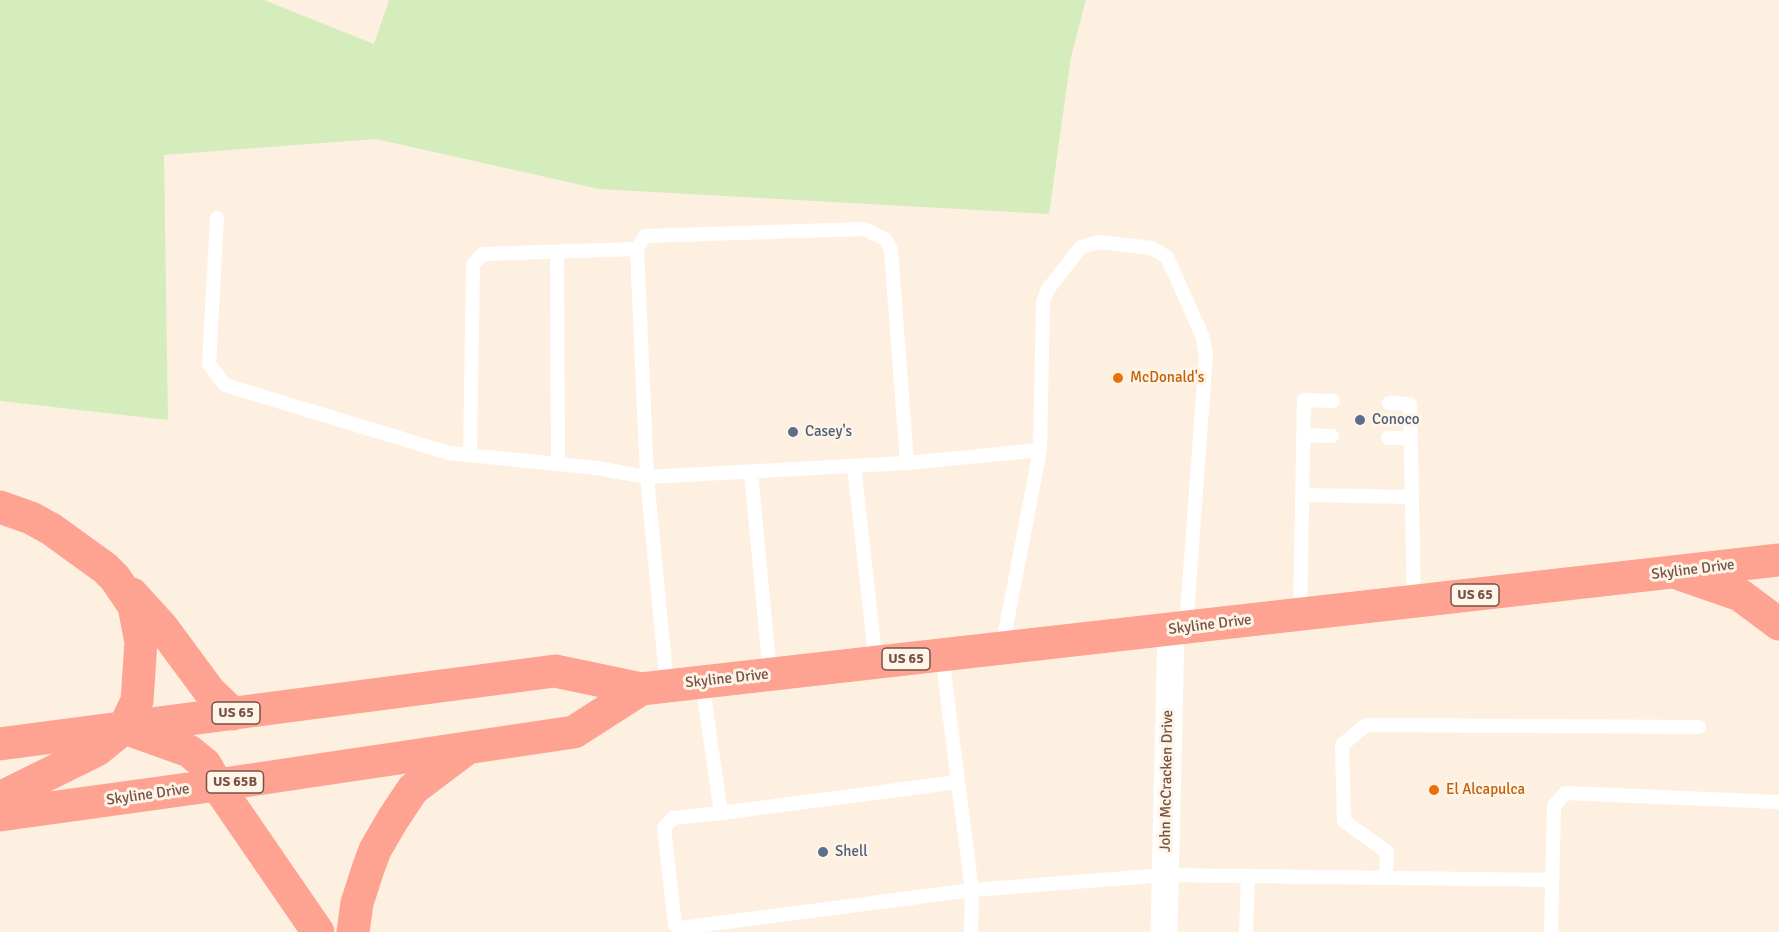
<!DOCTYPE html>
<html>
<head>
<meta charset="utf-8">
<style>
  body { margin:0 }
  canvas { display:block; background:#fef0e0 }
</style>
</head>
<body>
<canvas width="1779" height="932"></canvas>
<script>
const c = document.querySelector('canvas').getContext('2d');
c.lineJoin = 'round';
function paint(path, color) { c.fillStyle = color; c.fill(path, 'evenodd'); }
const toPath = rows => new Path2D(rows.map(r => 'M' + r).join(''));
function stroke(path, color, width, dash) { c.strokeStyle = color; c.lineWidth = width; c.lineCap = dash ? 'butt' : 'round'; c.setLineDash(dash || []); c.stroke(path); }
function write(font, color, halo, rows, align = 'center') {
  c.font = font + ' Signika,sans-serif'; c.lineWidth = 6; c.setLineDash([]); c.textBaseline = 'middle'; c.strokeStyle = halo; c.fillStyle = color; for (const [text, x, y, turn = 0] of rows) {
    c.save(); c.translate(x, y); c.rotate((+turn || 0) * Math.PI / 180); c.textAlign = isNaN(turn) ? turn : align; if (halo) c.strokeText(text, 0, 0); c.fillText(text, 0, 0); c.restore();
  }
}
paint(toPath([
  [0,0,264,0,374,44,389,0,1086,0,1071,57,1049,214,599,189,376,139,164,155,168,420,0,401]
]), '#d5edbd');
stroke(toPath([
  [217,218,209,364,225,385,449,453,597,468,647,477,907,463,1040,450],
  [557,252,558,464],
  [1389,403,1410,404,1414,602],
  [1303,435,1332,436],
  [1388,438,1410,438],
  [470,455,473,265,483,254,637,249],
  [854,466,876,663],
  [751,472,770,675],
  [1302,495,1411,497],
  [1300,615,1304,400,1333,401],
  [1002,648,1040,450,1043,302,1048,289,1081,247,1099,242,1152,248,1167,257,1202,335,1206,354,1186,628],
  [702,682,721,813,958,782,942,655],
  [667,686,647,477,637,249,645,236,864,229,885,239,891,250,907,463],
  [958,782,972,890,1165,875,1552,880],
  [721,813,673,818,664,828,675,925,681,928,972,890,971,932],
  [1386,878,1387,852,1344,821,1342,745,1366,725,1699,727],
  [1246,932,1248,876],
  [1551,932,1554,806,1565,793,1779,802]
]), '#fff', 14);
stroke(toPath([
  [1164,932,1171,630]
]), '#fff', 27);
stroke(toPath([
  [0,507,31,518,51,529,105,568,115,578,134,606,141,642,137,701,124,728,97,750,0,798],
  [1682,575,1740,595,1779,624],
  [132,594,162,627,210,692,233,714],
  [133,731,189,751,205,764,217,785,318,932],
  [0,744,555,671,641,689,1779,560],
  [0,815,217,785,574,732,641,689],
  [353,932,357,903,368,869,375,850,393,819,413,789,466,749]
]), '#fea391', 33);
for (const [x, y, r, color] of [
  [1118,378,6,"#e8710a"],
  [1360,420,6,"#5c6f8a"],
  [793,432,6,"#5c6f8a"],
  [1434,790,6,"#e8710a"],
  [823,852,6,"#5c6f8a"]
]) { const dot = new Path2D(); dot.arc(x, y, r, 0, 2 * Math.PI); c.fillStyle = color; c.fill(dot); stroke(dot, '#fff4e8', 2); }
for (const [x, y, w] of [
  [1475,595,48],
  [906,659,48],
  [236,713,48],
  [235,782,57]
]) { const box = new Path2D(); box.roundRect(x - w / 2, y - 11, w, 22, 4.5); c.fillStyle = '#fff4e8'; c.fill(box); stroke(box, '#775245', 1.5); }
write('bold 14px', '#775245', null, [
  ["US 65",1475,595],
  ["US 65",906,659],
  ["US 65",236,713],
  ["US 65B",235,782]
]);
write('15px', '#c56008', '#fff4e8', [
  ["McDonald's",1130,378],
  ["El Alcapulca",1446,790]
], 'left');
write('15px', '#4e5e75', '#fff4e8', [
  ["Conoco",1372,420],
  ["Casey's",805,432],
  ["Shell",835,852]
], 'left');
write('15px', '#775245', '#fff4e8', [
  ["Skyline Drive",1693,570,-7],
  ["Skyline Drive",1210,625,-7],
  ["Skyline Drive",727,679,-6],
  ["John McCracken Drive",1167,781,-89],
  ["Skyline Drive",148,795,-8]
]);
</script>
</body>
</html>
